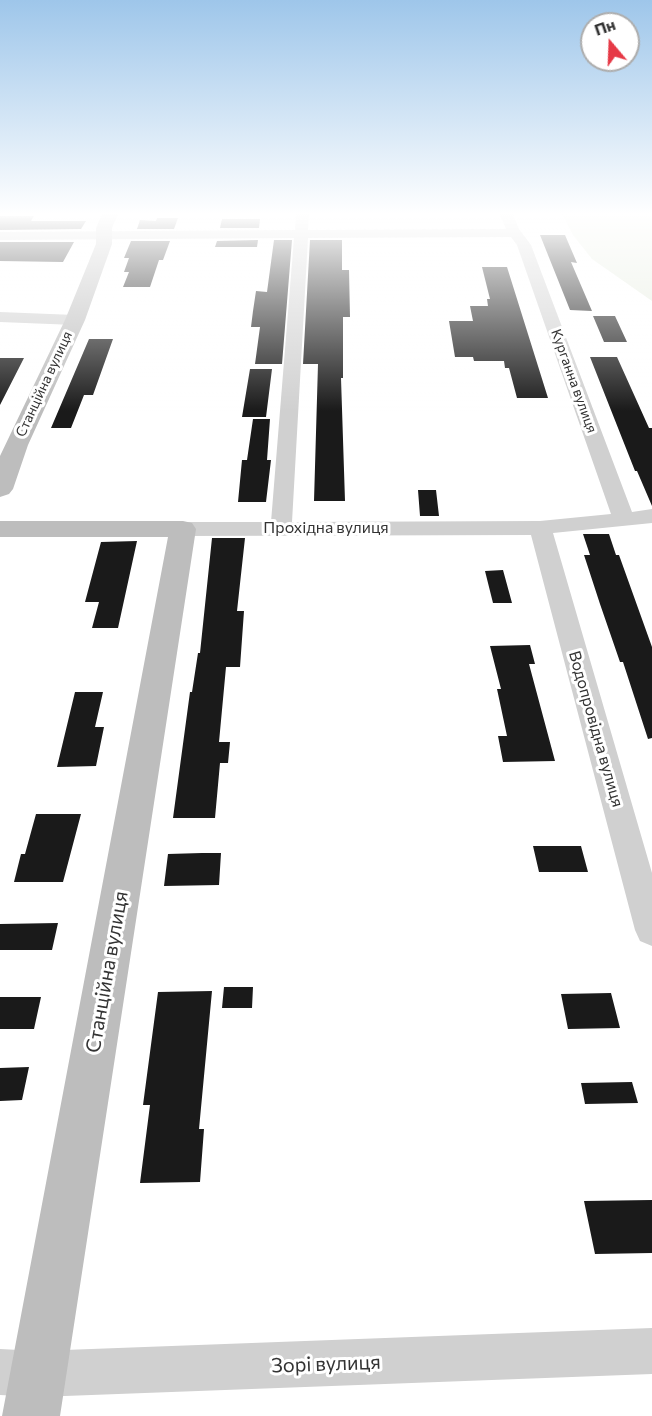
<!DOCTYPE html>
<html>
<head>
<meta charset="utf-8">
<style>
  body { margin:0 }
  #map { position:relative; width:652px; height:1416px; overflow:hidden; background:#fff; font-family:Commissioner,sans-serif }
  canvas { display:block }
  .north { position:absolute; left:580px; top:12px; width:60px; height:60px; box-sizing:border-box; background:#fff; border:2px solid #adadad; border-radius:50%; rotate:341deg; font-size:16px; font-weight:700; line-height:24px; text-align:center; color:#333 }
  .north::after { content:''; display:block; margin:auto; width:21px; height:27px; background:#e63946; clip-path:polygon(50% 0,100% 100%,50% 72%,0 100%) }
</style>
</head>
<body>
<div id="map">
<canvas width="652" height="1416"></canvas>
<div class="north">Пн</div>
</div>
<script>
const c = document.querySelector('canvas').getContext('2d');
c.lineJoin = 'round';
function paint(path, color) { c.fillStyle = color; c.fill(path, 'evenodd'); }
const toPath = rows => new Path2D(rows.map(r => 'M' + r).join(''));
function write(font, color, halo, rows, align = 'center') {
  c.font = font + ' Commissioner,sans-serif'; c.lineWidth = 6; c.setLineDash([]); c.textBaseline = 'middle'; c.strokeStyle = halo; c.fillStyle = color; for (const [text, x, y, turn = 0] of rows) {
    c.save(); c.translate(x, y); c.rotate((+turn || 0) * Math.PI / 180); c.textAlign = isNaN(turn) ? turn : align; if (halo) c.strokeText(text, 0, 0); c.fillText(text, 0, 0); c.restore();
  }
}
paint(toPath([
  [561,212,652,212,652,301,592,259,573,235]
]), '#e6ecdf');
paint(toPath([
  [0,216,34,216,31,221,86,221,81,229,0,230],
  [157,218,178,218,174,229,137,229,140,220,156,221],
  [222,219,260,219,259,228,220,228],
  [540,235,565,235,577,263,571,262,592,311,570,310],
  [258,240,257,247,215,247,217,241],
  [274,240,292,240,282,364,255,364,260,327,251,327,253,311,256,291,267,292],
  [310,240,342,240,342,270,349,270,350,317,343,317,343,378,341,378,345,501,314,501,318,364,303,364],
  [131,241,170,241,163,260,159,260,150,287,123,287,129,272,124,272,129,258,124,258],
  [0,242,74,242,63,262,0,261],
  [482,267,507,267,548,398,517,398,509,368,505,368,504,361,474,361,473,357,455,357,449,321,473,321,470,306,488,306,487,299,490,299],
  [593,316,615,316,627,342,604,342],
  [89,339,113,339,93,395,84,395,71,428,51,428],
  [590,357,617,357,649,428,652,428,652,506,637,471,635,471],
  [0,358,24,358,0,405],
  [250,369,272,369,266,417,242,417],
  [253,419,270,419,267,460,271,460,266,502,238,502,242,460,247,460],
  [418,490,436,490,439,516,420,516],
  [583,534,609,534,616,555,619,555,652,647,652,738,648,739,623,662,620,662,600,604,584,555,590,555],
  [212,538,245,538,237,611,244,611,240,667,226,667,219,742,230,742,228,763,220,763,215,818,173,818,190,692,192,692,198,653,200,653],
  [137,541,118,628,92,628,99,602,85,602,101,542],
  [503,570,512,603,493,603,485,571],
  [530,645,535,664,529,664,555,761,503,762,498,736,507,736,497,689,501,689,490,646],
  [75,692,103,692,95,727,104,727,96,766,57,767],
  [36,814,81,814,63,882,14,882,21,854,25,854],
  [533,846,581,846,588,872,539,872],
  [202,853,221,853,219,885,164,886,168,854],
  [58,923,52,950,0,950,0,924],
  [224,987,253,987,252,1008,222,1008],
  [212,991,199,1129,204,1129,200,1182,140,1183,150,1105,143,1105,158,992],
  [611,993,620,1028,568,1029,561,994],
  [0,997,41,997,34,1029,0,1029],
  [29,1067,22,1100,0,1101,0,1068],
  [632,1082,638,1103,585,1104,581,1083],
  [652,1200,652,1253,595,1254,584,1201]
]), '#1a1a1a');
paint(toPath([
  [296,212,309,212,308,230,506,229,499,212,512,212,519,229,531,245,632,512,652,509,652,523,553,533,652,873,652,946,640,941,635,930,531,535,183,536,175,534,172,529,175,524,183,522,271,522,294,238,0,240,0,232,295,230,296,212],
  [511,237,517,245,611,514,540,521,292,522,308,238,511,237],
  [0,312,75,315,83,320,75,325,0,322,0,312],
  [652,1328,652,1374,38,1397,0,1395,0,1349,38,1351,652,1328]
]), '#d0d0d0');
paint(toPath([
  [103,212,119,212,112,228,112,244,85,320,28,445,13,489,9,494,0,497,0,456,65,320,96,244,96,228,103,212],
  [0,521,183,521,192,523,196,529,60,1416,2,1416,168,537,0,537,0,521]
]), '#bdbdbd');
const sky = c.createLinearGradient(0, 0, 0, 411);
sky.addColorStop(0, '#9ec6ea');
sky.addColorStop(0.52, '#fff');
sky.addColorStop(1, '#ffffff00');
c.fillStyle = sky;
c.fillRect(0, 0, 652, 411);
write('14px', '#333', '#fff', [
  ["Курганна вулиця",574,381,70],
  ["Станційна вулиця",44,384,-65]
]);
write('16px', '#333', '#fff', [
  ["Прохідна вулиця",326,528],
  ["Водопровідна вулиця",596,729,74]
]);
write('20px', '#333', '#fff', [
  ["Станційна вулиця",107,972,-80],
  ["Зорі вулиця",326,1364,-2]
]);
</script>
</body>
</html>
